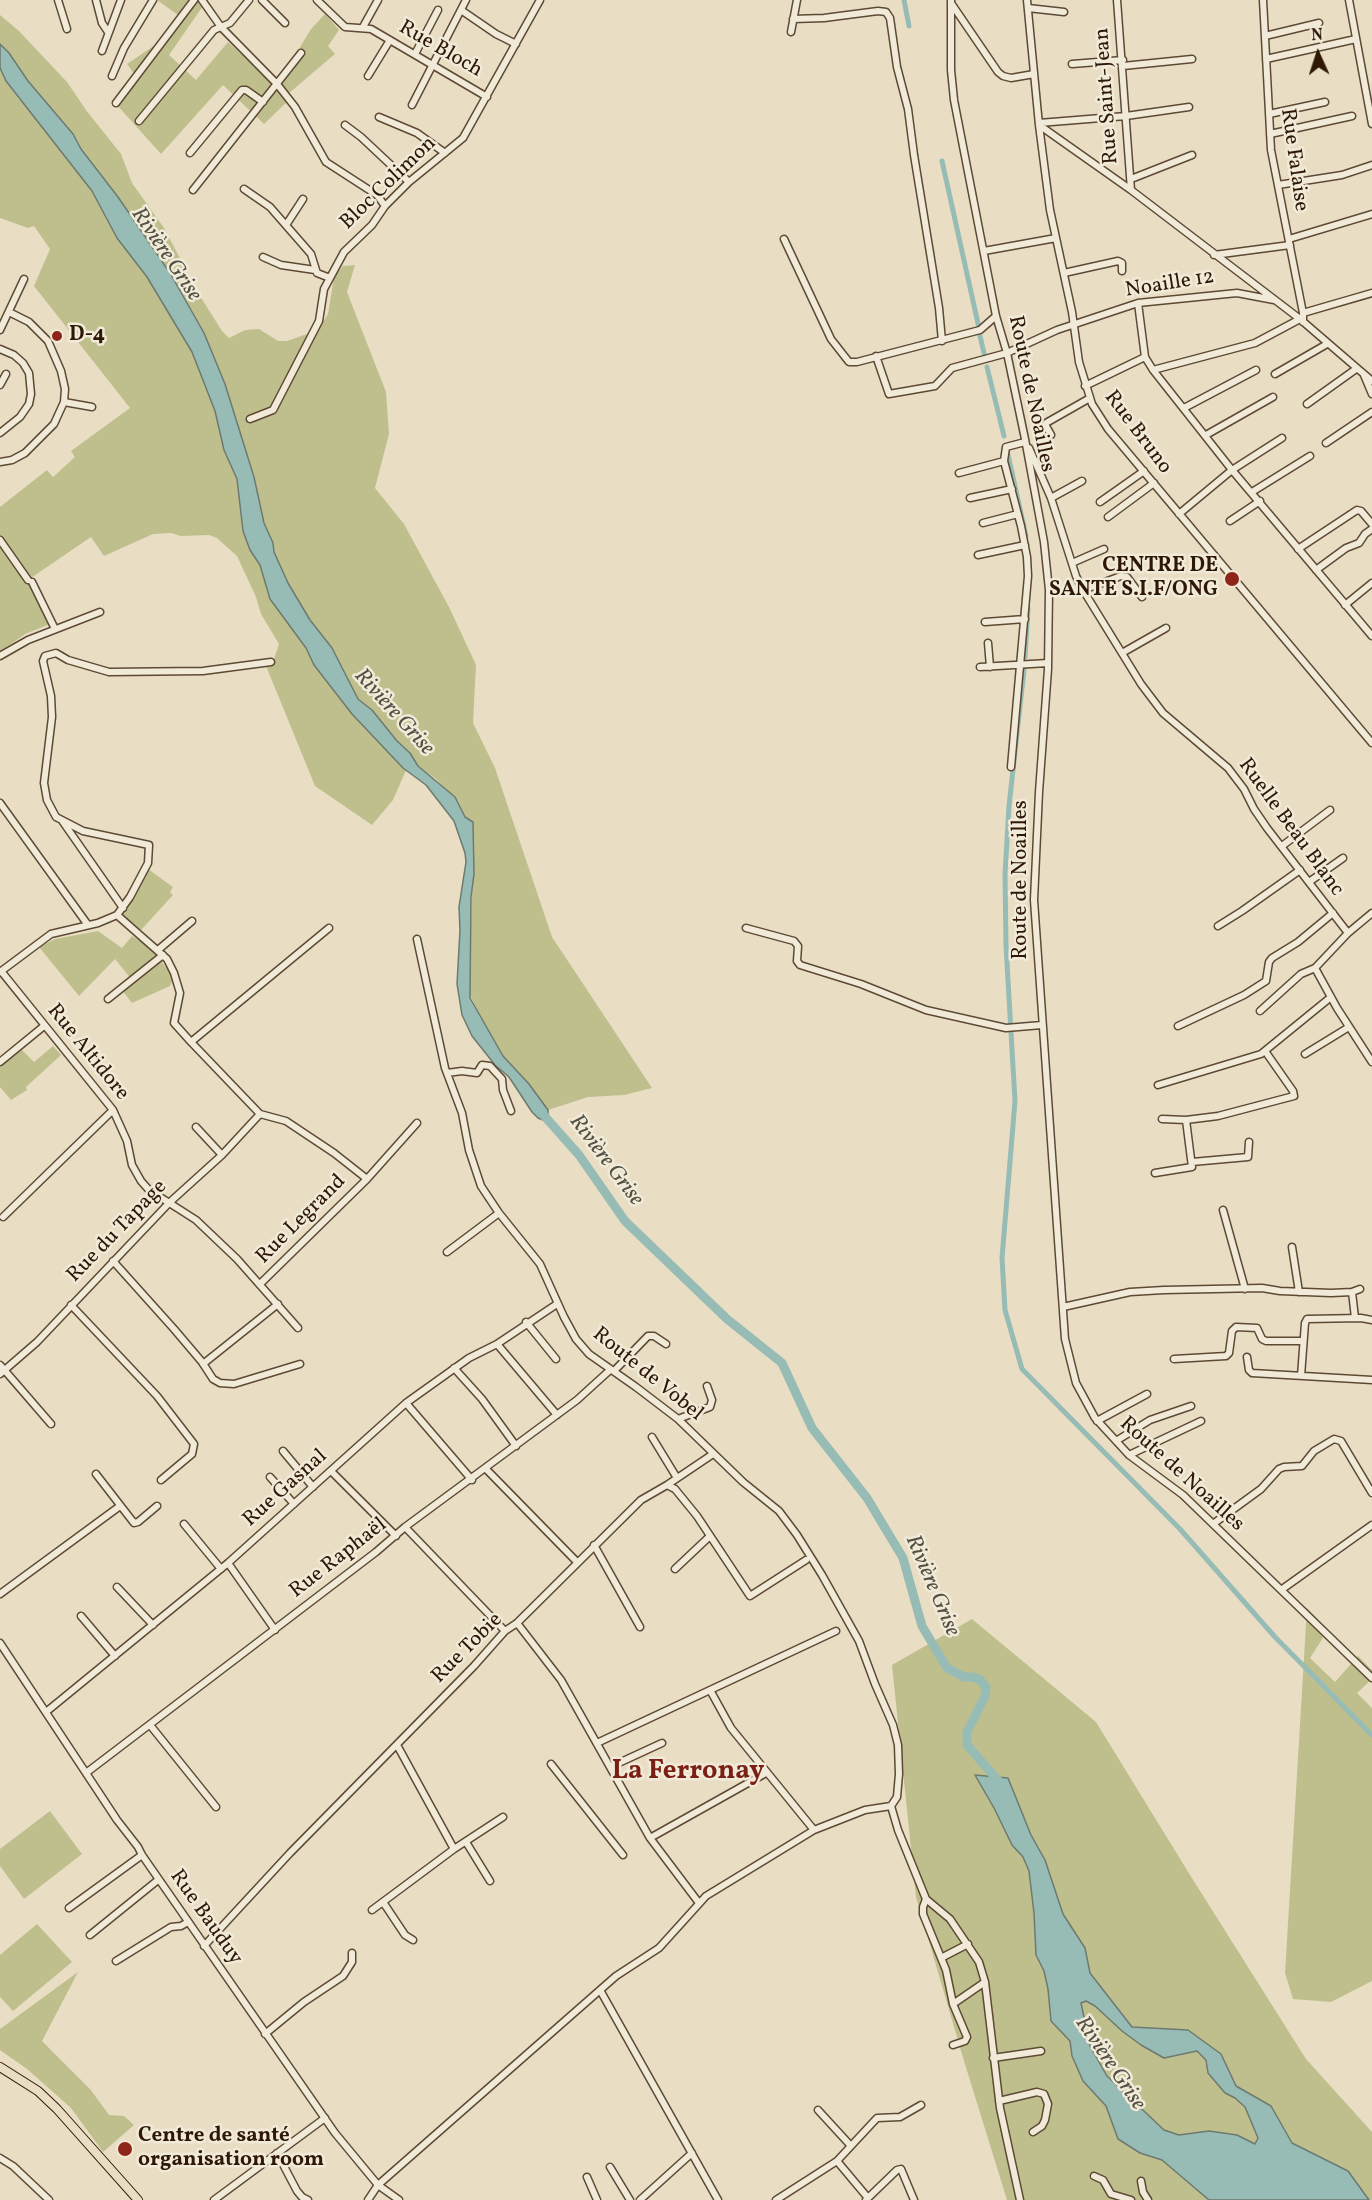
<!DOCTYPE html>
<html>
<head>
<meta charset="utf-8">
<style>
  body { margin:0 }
  #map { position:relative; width:1372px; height:2200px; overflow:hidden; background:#e9dec3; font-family:Vollkorn,serif }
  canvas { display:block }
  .north { position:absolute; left:1288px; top:24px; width:60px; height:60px; -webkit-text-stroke:4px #f1ead8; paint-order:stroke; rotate:357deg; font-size:16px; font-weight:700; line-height:24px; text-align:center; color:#2e1705 }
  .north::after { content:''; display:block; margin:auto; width:21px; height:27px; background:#2e1705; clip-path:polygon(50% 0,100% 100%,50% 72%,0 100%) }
</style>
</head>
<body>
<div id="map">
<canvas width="1372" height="2200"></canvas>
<div class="north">N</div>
</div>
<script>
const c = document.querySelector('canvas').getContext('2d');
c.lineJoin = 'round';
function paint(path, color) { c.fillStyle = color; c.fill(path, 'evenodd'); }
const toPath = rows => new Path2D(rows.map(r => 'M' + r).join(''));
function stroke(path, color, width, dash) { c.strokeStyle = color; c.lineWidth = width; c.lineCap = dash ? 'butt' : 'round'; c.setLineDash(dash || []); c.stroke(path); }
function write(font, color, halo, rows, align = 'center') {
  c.font = font + ' Vollkorn,serif'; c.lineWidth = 5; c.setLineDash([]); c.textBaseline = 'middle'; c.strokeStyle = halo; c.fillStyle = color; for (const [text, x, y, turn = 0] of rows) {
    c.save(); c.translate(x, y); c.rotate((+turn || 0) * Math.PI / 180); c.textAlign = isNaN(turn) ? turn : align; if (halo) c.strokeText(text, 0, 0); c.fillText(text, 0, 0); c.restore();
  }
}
paint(toPath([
  [157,0,196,0,203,6,169,55,196,80,228,42,276,87,311,29,325,14,339,30,328,46,335,54,289,93,288,101,264,124,223,85,161,154,117,105,137,78,127,64,155,45,178,15],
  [0,15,19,31,67,82,86,110,121,154,132,183,164,228,200,296,222,331,229,338,245,330,259,329,278,341,287,341,318,330,328,314,334,277,343,266,355,265,347,292,386,392,389,434,375,488,404,524,450,609,476,665,473,723,495,768,552,937,652,1088,624,1095,588,1097,548,1110,529,1084,507,1062,491,1037,469,993,474,829,473,822,465,817,458,801,436,779,418,766,410,753,397,741,372,710,358,699,332,648,310,620,288,583,274,552,273,543,264,523,254,477,225,384,204,333,170,273,118,197,81,149,73,134,28,81,9,53,0,44],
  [0,68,6,81,19,99,35,115,92,191,117,238,147,277,192,352,215,411,224,450,237,479,243,531,250,550,260,565,270,599,306,648,314,665,352,714,406,770,393,800,372,825,315,786,266,666,272,665,279,644,261,614,256,597,237,556,217,538,209,535,181,536,171,533,153,534,104,556,91,537,28,580,50,624,25,634,0,652,0,507,47,470,53,477,75,457,71,451,130,408,34,286,50,249,34,226,28,228,0,218],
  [148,869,173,887,170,892,173,895,141,930,122,915],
  [98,931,122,948,132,936,150,947,169,971,172,981,170,986,132,1003,122,990,132,980,115,959,79,996,39,947,55,939],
  [53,1046,61,1055,26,1087,27,1090,11,1100,0,1087,0,1065,21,1049,34,1062],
  [1307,1608,1328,1630,1310,1658,1335,1682,1358,1656,1372,1670,1372,1679,1357,1693,1372,1708,1372,1981,1331,2002,1293,1999,1285,1973],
  [972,1619,1096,1722,1190,1875,1306,2059,1372,2132,1372,2200,1007,2200,964,2061,916,1897,892,1665],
  [50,1811,82,1854,24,1899,0,1866,0,1849],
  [37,1924,72,1962,13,2011,0,1997,0,1955],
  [78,1972,42,2041,90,2089,109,2115,124,2116,134,2125,103,2152,71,2108,27,2069,0,2050,0,2029]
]), '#bfbf8e');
const water = toPath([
  [0,44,9,53,28,81,73,134,81,149,118,197,170,273,204,333,225,384,254,477,264,523,273,543,274,552,288,583,310,620,332,648,358,699,372,710,397,741,410,753,418,766,455,797,465,817,473,822,474,874,471,897,470,998,503,1056,529,1084,548,1110,548,1122,538,1118,532,1112,509,1077,495,1065,472,1036,462,1015,457,984,460,930,459,907,466,862,465,853,454,821,426,785,403,768,352,714,314,665,306,648,270,599,260,565,250,550,243,531,237,479,224,450,215,411,192,352,147,277,117,238,92,191,6,81,0,68,0,44],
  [975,1775,1008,1778,1031,1835,1045,1860,1063,1914,1085,1948,1090,1973,1132,2027,1188,2030,1221,2054,1236,2086,1271,2106,1292,2143,1348,2171,1369,2200,1209,2200,1162,2160,1140,2153,1118,2139,1106,2106,1083,2081,1072,2056,1070,2041,1051,2021,1048,1989,1044,1971,1036,1955,1034,1913,1029,1871,1023,1857,1012,1845,994,1808,975,1775],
  [1086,2001,1095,2006,1122,2031,1141,2045,1164,2058,1197,2051,1206,2060,1208,2073,1225,2093,1235,2098,1245,2107,1258,2138,1255,2144,1237,2135,1209,2131,1179,2135,1164,2130,1107,2076,1090,2046,1081,2003,1086,2001]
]);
paint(water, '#97bcb5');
stroke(water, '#6d7a6f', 1.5);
stroke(toPath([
  [904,0,909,26],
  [942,161,979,328],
  [980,336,984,353],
  [987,367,1004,436],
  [1007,450,1026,536],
  [1025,657,1028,608],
  [1024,670,1009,806,1005,874,1006,946,1015,1101,1002,1258,1005,1310,1022,1369,1180,1529,1275,1637,1372,1735]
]), '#97bcb5', 5);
stroke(toPath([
  [540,1111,579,1155,625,1221,727,1319,782,1363,812,1428,867,1498,903,1558,922,1626,947,1668,964,1677,973,1677,980,1680,986,1687,985,1696,967,1732,967,1745,1002,1785]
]), '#97bcb5', 9);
const minor = toPath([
  [58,0,67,29],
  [96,0,102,23,108,32],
  [202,0,221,27,277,84,295,107,326,162,377,195,385,206],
  [262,0,285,23],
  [317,0,345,27,371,29,487,97],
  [951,0,951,70,954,100,996,316,1007,353,1025,439,1044,542,1049,590,1048,669,1039,792,1034,900,1065,1339,1076,1383,1095,1418,1129,1455,1183,1495,1372,1678],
  [1027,0,1039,125,1050,210,1072,312,1079,362,1092,404,1108,429,1372,743],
  [1117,0,1131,190],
  [1263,0,1271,150,1303,313,1303,322],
  [1349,0,1372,124],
  [951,3,998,72,1003,76,1011,78,1034,74],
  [1028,8,1064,12],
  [461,10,496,34,516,44],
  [793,19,824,18,878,11,886,12,890,18,897,67,908,109,914,155,939,308,942,341],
  [363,27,378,0],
  [791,32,797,0],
  [1265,36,1319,23],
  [102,51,121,0],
  [415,54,438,10],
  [1266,59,1356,39],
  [1072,64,1123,60],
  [1123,66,1192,59],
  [112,76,124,48,153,0],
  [368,76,390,40],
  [116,103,194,0],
  [412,105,466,0],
  [1269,114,1325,102],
  [379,117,417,133,445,153],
  [139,121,214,30,230,23,249,0],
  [1039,123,1126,116,1189,107],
  [345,125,361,137,409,182],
  [1039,125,1131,190,1300,319,1372,381],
  [1270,134,1352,116],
  [190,153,242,90,246,90,263,102],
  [1131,179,1192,155],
  [1278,185,1342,175,1372,165],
  [244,189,270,207,311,254,317,273,330,278],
  [193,190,301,53],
  [286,225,303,199],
  [784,239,831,339,849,362,857,362,980,330,996,316],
  [1289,239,1372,214],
  [984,251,1056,238],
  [1214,255,1290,245],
  [263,257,281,265,315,270],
  [1064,273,1118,261,1122,263,1122,271],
  [1138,303,1145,357,1153,370,1232,470,1372,636],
  [1303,313,1372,293],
  [0,330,24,279],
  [0,349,14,355,23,363,29,373,31,394,29,404,20,417,0,433],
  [876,356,889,394,935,386,952,368,1007,353,1057,330,1138,303,1237,293,1274,300],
  [1153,370,1255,343,1300,319],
  [1275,374,1327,344],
  [1364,375,1372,394],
  [0,385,6,374],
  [1085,386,1145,357],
  [64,402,92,407],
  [1307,404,1356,369],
  [1184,408,1256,370],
  [250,419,273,410,319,321,324,289,344,252,372,225,385,206,409,182,463,138,540,0],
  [1051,435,1046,426,1046,423,1090,398],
  [1206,435,1273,397],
  [1326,443,1372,412],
  [1029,448,1051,498,1076,576,1083,590,1141,684,1163,713,1228,768,1244,789,1254,809,1267,828,1348,933],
  [1004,461,1021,526,1027,557,1028,576,1011,767],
  [0,462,12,460,25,453,54,424,64,402,65,389,61,371,48,341,29,322,9,312],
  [959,473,1004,461,1006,447,1025,442],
  [1252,492,1310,456],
  [970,498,1012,489],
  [1051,498,1082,481],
  [1100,502,1144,471],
  [1179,514,1232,470,1282,438],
  [1108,517,1154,483],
  [1230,521,1260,501],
  [983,523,1018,514],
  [0,540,28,580],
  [1298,549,1357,510,1361,511,1372,524],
  [978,555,1025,545],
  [1072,563,1104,549],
  [1316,570,1346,548,1359,543,1365,534,1372,529],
  [32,582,55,629],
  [1083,590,1121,576,1127,577,1142,597],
  [1345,605,1372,583],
  [985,622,1025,619],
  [988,643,990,667],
  [1122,653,1166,628],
  [0,656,28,640,100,612],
  [980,667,1048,663],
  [0,803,88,925],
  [63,822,123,908],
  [1282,846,1330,810],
  [1309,882,1343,858],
  [117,915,167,959,174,973,180,993,174,1023,191,1042,260,1114,286,1121,334,1153,367,1179],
  [1218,926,1242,911,1300,870],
  [746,928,794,941,798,946,797,961,800,965,861,984,926,1010,1006,1028,1042,1025],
  [417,939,445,1068,462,1113,469,1150,481,1186,499,1213,540,1264,564,1317,576,1339,589,1354,636,1387,678,1419,743,1482,779,1511,797,1535,822,1575,859,1641,875,1684,893,1725,898,1745,899,1774,897,1797,891,1806],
  [158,950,192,921],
  [1315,968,1337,1008,1372,1062],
  [1,971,113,1110,127,1141,132,1165,141,1181,149,1190,196,1220,237,1259,298,1328],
  [0,972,51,934,98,923,117,915,130,897,148,863,149,845,83,831,56,817,47,800,44,783,52,717,51,696,43,661,45,656,56,653,68,660,109,672,203,671,271,662],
  [108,999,163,955],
  [1260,1011,1301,974,1315,968,1348,933,1372,913],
  [1178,1026,1244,995,1266,981,1269,962,1272,958,1298,942,1333,913],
  [191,1042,329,928],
  [1305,1054,1349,1027],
  [0,1062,44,1026],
  [447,1073,462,1071,477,1073,482,1065,490,1066,502,1079,503,1090,511,1111],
  [1158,1085,1261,1054,1331,997],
  [1162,1119,1186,1120,1218,1116,1294,1096,1293,1091,1265,1051],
  [196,1127,222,1155],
  [1192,1162,1248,1157,1249,1142],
  [1155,1173,1192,1167,1186,1120],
  [1223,1210,1245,1289],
  [3,1217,113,1110],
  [1292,1247,1299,1292],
  [447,1252,499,1213],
  [113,1261,174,1329,202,1362,213,1379,220,1383,234,1384,300,1364],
  [260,1284,367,1179,417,1123],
  [1352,1292,1355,1318],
  [71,1305,157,1396,194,1444,192,1454,161,1480],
  [1063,1307,1130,1292,1164,1290,1262,1288,1280,1291,1331,1293,1352,1292,1360,1289],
  [526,1322,556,1359],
  [497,1344,557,1415],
  [1247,1357,1249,1370,1252,1373,1372,1380],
  [1174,1359,1226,1356,1229,1353,1232,1331,1236,1327,1257,1328,1262,1339,1266,1341,1303,1341],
  [203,1364,278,1304],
  [0,1365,51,1424],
  [454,1368,482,1399,516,1446],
  [614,1371,648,1336,654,1336,666,1344],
  [0,1374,37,1342,170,1202,222,1155,260,1114],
  [1301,1376,1305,1323,1307,1319,1361,1318,1372,1320],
  [406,1403,472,1480],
  [678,1419,710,1407,712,1400,707,1386],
  [1097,1421,1147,1394],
  [652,1437,677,1478],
  [1116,1441,1150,1420,1191,1406],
  [283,1451,313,1487],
  [1129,1455,1201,1421],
  [486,1469,577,1562],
  [331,1471,396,1536],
  [96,1474,134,1523,138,1522,157,1506],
  [270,1477,294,1504],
  [667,1485,713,1454],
  [184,1524,221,1569],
  [1213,1524,1261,1489,1279,1469,1284,1467,1302,1466,1314,1451,1334,1439,1341,1441,1372,1493],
  [405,1527,505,1631],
  [594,1545,640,1627],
  [228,1563,275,1630],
  [675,1569,710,1536],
  [117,1587,153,1625],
  [1281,1590,1372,1525],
  [0,1594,120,1506],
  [81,1616,115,1656],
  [517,1623,561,1680,650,1838,699,1903],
  [0,1643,117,1820,138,1847,142,1855,335,2133,378,2185,399,2200],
  [710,1690,731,1728,814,1830],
  [46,1712,228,1563,406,1403,469,1358,497,1344,557,1304],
  [150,1725,216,1807],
  [597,1743,836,1631],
  [397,1745,454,1849],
  [551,1764,623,1855],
  [610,1767,662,1743],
  [86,1773,376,1552,405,1527,577,1400,610,1370],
  [891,1806,898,1830,926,1899,950,1919,979,1962,985,1982,1000,2108,1020,2200],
  [650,1838,766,1773],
  [466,1842,490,1881],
  [926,1899,923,1907,923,1914,946,1970,953,2004,967,2037,965,2041,953,2045],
  [383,1902,405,1935,413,1940],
  [69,1908,142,1855],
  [372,1910,454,1849,503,1817],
  [90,1935,158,1880],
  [204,1946,290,1853,474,1666,505,1631,517,1623,641,1500,667,1485,675,1489,697,1516,750,1596,806,1560],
  [941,1958,968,1944],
  [116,1961,171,1927,181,1926,188,1922],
  [600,1990,718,2200],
  [953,2004,985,1982],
  [265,2034,304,2002,343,1976,352,1962,352,1953],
  [993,2058,1041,2051],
  [999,2101,1037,2092,1044,2094,1048,2104,1045,2120,1042,2126,1033,2132],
  [818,2110,851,2146],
  [277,2153,297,2191,302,2197,308,2200],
  [0,2158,13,2166,49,2200],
  [837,2161,868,2198,866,2200],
  [610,2167,630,2200],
  [1094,2176,1103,2180,1111,2194,1131,2200],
  [587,2177,597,2200],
  [1141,2181,1143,2192,1148,2200],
  [868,2198,897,2170,901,2169,914,2200],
  [214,2200,325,2118],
  [368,2200,378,2185,616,1976,659,1948,706,1896,814,1830,865,1810,891,1806],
  [640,2200,692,2153],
  [776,2200,837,2161,877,2118,900,2117,921,2105]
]);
const major = toPath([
  [0,2067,38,2091,57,2109,138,2200]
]);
stroke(minor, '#5d4934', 9);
stroke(major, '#2e1705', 10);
stroke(minor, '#f1ead8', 6);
stroke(major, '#e9dec3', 8);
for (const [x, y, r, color] of [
  [57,336,6,"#8f2418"],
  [1232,579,8,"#8f2418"],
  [125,2149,8,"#8f2418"]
]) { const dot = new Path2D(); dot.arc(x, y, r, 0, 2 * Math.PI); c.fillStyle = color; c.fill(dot); stroke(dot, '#f1ead8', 2); }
write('21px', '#2e1705', '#f1ead8', [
  ["Rue Bloch",440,50,30],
  ["Rue Saint-Jean",1108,96,-94],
  ["Rue Falaise",1293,160,82],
  ["Bloc Colimon",389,184,-44],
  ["Noaille 12",1170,285,-9],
  ["Route de Noailles",1030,394,78],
  ["Rue Bruno",1137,433,53],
  ["Ruelle Beau Blanc",1290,828,54],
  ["Route de Noailles",1022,880,-90],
  ["Rue Altidore",87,1053,51],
  ["Rue Legrand",302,1220,-45],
  ["Rue du Tapage",118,1232,-46],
  ["Route de Vobel",647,1375,39],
  ["Route de Noailles",1181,1475,42],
  ["Rue Gasnal",286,1489,-42],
  ["Rue Raphaël",339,1559,-38],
  ["Rue Tobie",468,1649,-45],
  ["Rue Bauduy",205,1918,55]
]);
write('bold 21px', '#2e1705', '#f1ead8', [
  ["D-4",69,336],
  ["CENTRE DE",1218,567,"right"],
  ["SANTE S.I.F/ONG",1218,591,"right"],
  ["Centre de santé",138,2137],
  ["organisation room",138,2161]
], 'left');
write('italic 22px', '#535143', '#f1ead8', [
  ["Rivière Grise",165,255,56],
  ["Rivière Grise",393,713,48],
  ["Rivière Grise",605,1161,53],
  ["Rivière Grise",931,1586,67],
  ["Rivière Grise",1109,2064,56]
]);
write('bold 27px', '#7a1f14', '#f1ead8', [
  ["La Ferronay",688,1773]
]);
</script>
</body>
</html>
